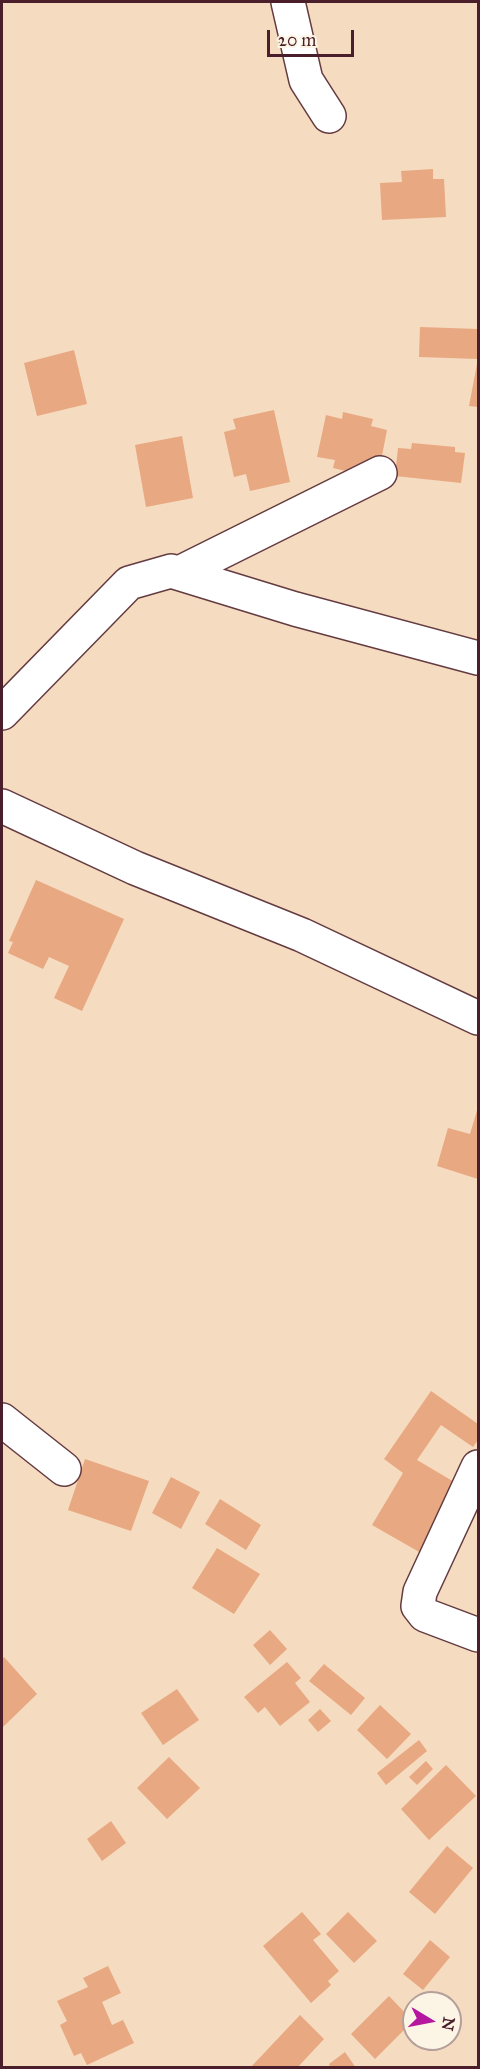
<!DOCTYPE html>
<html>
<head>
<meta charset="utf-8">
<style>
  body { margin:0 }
  #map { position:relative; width:480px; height:2069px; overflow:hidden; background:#f5dbbf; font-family:"IM FELL Great Primer",serif }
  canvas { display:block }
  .frame { position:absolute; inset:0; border:3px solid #4a1f2b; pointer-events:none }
  .north { position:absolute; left:402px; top:1991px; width:60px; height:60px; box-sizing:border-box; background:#fcf5e5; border:2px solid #b59f9b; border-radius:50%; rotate:100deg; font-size:16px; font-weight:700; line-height:24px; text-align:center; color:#4a1f2b }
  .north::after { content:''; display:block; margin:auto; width:21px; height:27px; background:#b5179e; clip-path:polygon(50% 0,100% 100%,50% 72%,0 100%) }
  .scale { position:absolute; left:267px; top:30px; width:87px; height:27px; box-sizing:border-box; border:3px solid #4a1f2b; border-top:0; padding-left:8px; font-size:18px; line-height:21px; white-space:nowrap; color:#4a1f2b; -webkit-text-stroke:4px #fcf5e5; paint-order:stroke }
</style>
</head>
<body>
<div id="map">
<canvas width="480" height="2069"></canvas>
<div class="frame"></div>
<div class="north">N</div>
<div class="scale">20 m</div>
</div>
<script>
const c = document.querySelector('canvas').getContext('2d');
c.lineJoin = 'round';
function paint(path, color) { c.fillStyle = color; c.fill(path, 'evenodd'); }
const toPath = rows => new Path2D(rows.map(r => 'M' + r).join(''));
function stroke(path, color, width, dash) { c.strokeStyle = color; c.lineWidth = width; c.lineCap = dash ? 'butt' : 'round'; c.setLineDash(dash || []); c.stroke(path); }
paint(toPath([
  [433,169,433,179,444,179,446,217,382,220,380,183,402,182,401,171],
  [420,327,478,329,478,359,419,357],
  [74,350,87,404,37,416,24,363],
  [477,364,478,364,478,407,469,406],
  [274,410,290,482,250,491,246,474,234,477,224,432,236,429,233,419],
  [343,412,373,419,371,426,387,430,379,471,363,475,333,468,335,460,317,457,326,415,342,419],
  [182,436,193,498,146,507,135,445],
  [412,443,455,447,455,452,465,453,461,483,395,476,398,448,411,449],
  [36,880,124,919,82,1011,54,998,69,966,49,957,43,969,8,953,13,942,9,941],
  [478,1107,478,1179,437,1166,448,1128,470,1134],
  [431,1391,478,1424,478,1440,473,1447,441,1425,417,1460,461,1486,421,1553,372,1525,403,1473,384,1459],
  [85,1459,149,1481,131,1531,68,1510],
  [171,1477,200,1492,181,1529,152,1513],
  [220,1499,261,1525,246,1550,205,1524],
  [217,1548,260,1574,234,1614,192,1588],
  [270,1630,287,1649,270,1665,253,1645],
  [4,1657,37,1694,2,1728,2,1660],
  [287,1662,301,1678,295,1683,310,1702,280,1726,265,1707,258,1713,244,1697],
  [324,1664,365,1698,351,1715,309,1681],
  [177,1689,199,1720,163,1745,141,1713],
  [380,1705,411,1734,387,1759,357,1730],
  [320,1709,331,1721,318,1732,308,1720],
  [419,1740,427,1751,386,1785,377,1773],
  [169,1757,200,1788,167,1819,137,1788],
  [426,1761,433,1769,417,1785,409,1777],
  [446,1765,476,1796,429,1840,401,1809],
  [111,1821,126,1843,102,1861,87,1839],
  [447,1846,473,1868,435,1914,409,1892],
  [302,1912,321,1934,313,1940,339,1971,328,1981,331,1985,311,2003,263,1946],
  [348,1912,377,1941,354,1963,326,1934],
  [430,1940,450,1957,423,1990,403,1974],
  [108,1966,121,1993,102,2002,112,2025,123,2020,134,2043,87,2065,81,2053,74,2056,60,2025,67,2021,57,2001,88,1987,83,1978],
  [389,1996,413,2021,375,2059,351,2034],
  [300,2015,324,2039,297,2068,250,2068],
  [345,2052,356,2068,331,2068,329,2064]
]), '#e8a882');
const minor = toPath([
  [288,2,306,80,329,116],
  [179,573,380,473],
  [2,713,129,583,171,571,295,609,478,658],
  [2,806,135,868,302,935,478,1018],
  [2,1420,64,1469],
  [478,1467,420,1592,418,1606,425,1615,478,1635]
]);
stroke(minor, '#643b41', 36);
stroke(minor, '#fff', 33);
</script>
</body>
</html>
